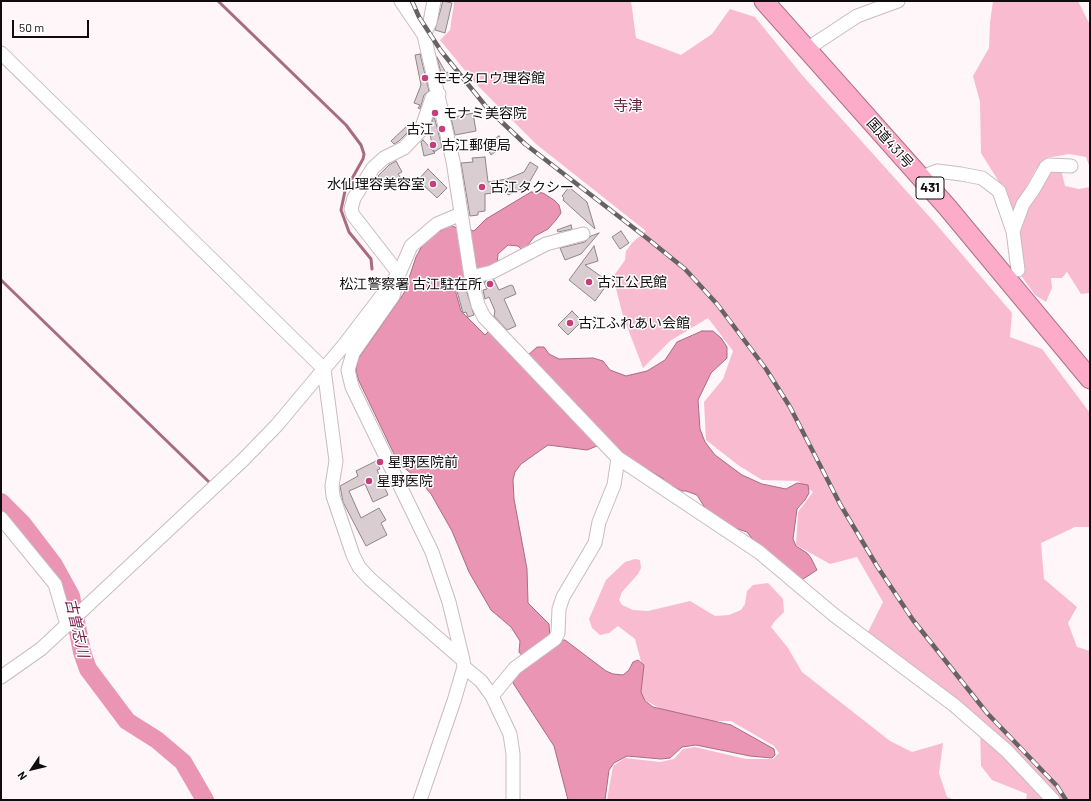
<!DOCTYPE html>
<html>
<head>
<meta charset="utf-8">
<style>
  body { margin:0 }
  #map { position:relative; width:1091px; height:801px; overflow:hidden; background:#fef6f8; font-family:Barlow,sans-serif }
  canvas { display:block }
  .frame { position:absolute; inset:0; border:2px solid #100c0e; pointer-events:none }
  .north { position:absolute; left:12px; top:749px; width:40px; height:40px; -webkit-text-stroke:3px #fff; paint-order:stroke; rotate:235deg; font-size:11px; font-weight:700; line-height:16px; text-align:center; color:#100c0e }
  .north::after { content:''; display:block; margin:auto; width:14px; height:18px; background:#100c0e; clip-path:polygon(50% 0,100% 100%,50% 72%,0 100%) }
  .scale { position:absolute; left:12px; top:20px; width:77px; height:18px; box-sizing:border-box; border:2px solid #100c0e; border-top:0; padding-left:5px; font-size:12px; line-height:14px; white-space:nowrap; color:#100c0e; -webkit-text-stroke:3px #fff; paint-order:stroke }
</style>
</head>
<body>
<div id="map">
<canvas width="1091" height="801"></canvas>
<div class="frame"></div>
<div class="north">N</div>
<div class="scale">50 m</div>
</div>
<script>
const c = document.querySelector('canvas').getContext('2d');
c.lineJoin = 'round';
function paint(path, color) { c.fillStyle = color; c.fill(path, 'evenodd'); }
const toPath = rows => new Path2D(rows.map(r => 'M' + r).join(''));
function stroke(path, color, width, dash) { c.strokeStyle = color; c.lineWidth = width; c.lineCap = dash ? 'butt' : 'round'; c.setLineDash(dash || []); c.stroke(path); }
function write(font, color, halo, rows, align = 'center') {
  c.font = font + ' Barlow,"Noto Sans JP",sans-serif'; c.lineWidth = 3; c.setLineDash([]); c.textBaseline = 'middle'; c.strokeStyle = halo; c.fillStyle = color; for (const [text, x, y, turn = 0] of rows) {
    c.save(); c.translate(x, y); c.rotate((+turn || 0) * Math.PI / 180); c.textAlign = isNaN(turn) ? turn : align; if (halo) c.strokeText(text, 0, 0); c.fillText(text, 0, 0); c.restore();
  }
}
paint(toPath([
  [453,1,631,1,636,38,681,55,712,34,730,9,755,17,802,75,936,224,1012,313,1010,337,1042,349,1090,413,1090,527,1075,527,1041,543,1044,579,1077,607,1068,623,1077,647,1090,651,1090,800,1026,800,1027,794,992,780,981,766,980,724,950,696,868,632,883,602,857,557,830,564,796,545,798,512,813,492,798,481,762,480,738,465,706,440,704,402,723,379,733,351,708,318,670,341,643,368,623,316,613,277,625,260,626,251,633,242,646,231,536,144,476,84,440,40,450,30,454,4],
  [993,1,1078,1,1090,25,1090,168,1086,157,1069,154,1046,158,1036,169,1013,211,1004,190,981,153,980,102,973,76,989,48,990,23],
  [1061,169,1065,186,1079,189,1090,187,1090,293,1081,294,1067,272,1062,278,1051,278,1052,288,1046,302,1035,295,1022,277,1022,260,1017,229,1049,170],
  [635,559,640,560,641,568,638,574,622,592,619,600,622,605,633,610,648,611,690,601,715,616,729,615,741,610,745,604,747,591,753,585,768,583,783,599,784,612,774,622,771,627,788,648,802,672,890,741,912,752,943,743,939,773,947,797,954,800,607,800,613,766,625,758,660,762,674,759,683,749,695,747,746,759,773,759,779,753,774,746,731,721,707,721,667,712,646,701,640,695,642,665,635,639,618,626,609,633,600,635,592,628,589,619,606,580,625,562]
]), '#f9bbd0');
const water = toPath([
  [531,192,543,193,554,200,559,205,561,213,556,220,548,229,535,236,523,251,518,246,508,245,498,254,497,264,473,272,466,227,473,231,475,230,486,219,531,192],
  [451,225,460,230,468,281,456,284,456,293,461,311,485,335,491,329,597,446,587,450,548,445,521,464,515,472,513,480,514,499,527,569,528,603,549,624,550,638,524,658,519,652,520,641,511,627,491,610,469,572,452,531,431,494,420,481,401,465,394,454,358,379,356,370,358,359,404,293,416,257,423,244,431,236,451,225],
  [702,331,713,331,721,338,727,347,727,358,711,373,698,400,700,429,705,442,715,455,742,475,762,484,786,489,797,483,808,485,809,493,805,500,797,509,793,539,796,546,807,553,811,558,817,570,800,581,757,545,747,532,732,527,707,511,697,495,686,491,682,491,663,481,664,479,631,460,629,462,527,356,537,347,544,347,549,354,559,359,593,358,603,361,610,370,626,376,647,371,665,360,677,342,702,331],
  [560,640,565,640,606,671,613,674,623,675,629,670,633,662,638,660,644,665,641,692,645,701,653,707,731,725,774,749,775,755,772,758,750,756,696,745,682,747,670,758,661,759,627,756,614,763,609,770,605,800,568,800,554,746,513,683,515,675,560,640]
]);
paint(water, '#e995b3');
stroke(water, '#a86c82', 1);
stroke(toPath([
  [218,1,346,125,361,145,364,154,363,159,345,191,341,210,349,232,371,259,372,269],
  [1,280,209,482]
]), '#a86c82', 3);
stroke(toPath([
  [1,502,22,523,54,565,71,596,82,652,88,669,127,721,157,740,183,762,205,800]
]), '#e995b3', 18);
const building = toPath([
  [443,1,452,3,445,33,435,30,443,1],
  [420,54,429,91,424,95,420,109,418,108,420,105,414,103,421,85,415,55,420,54],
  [437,57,446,73,448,72,451,80,443,82,437,57],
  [473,113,476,131,455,135,451,118,473,113],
  [434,116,442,147,434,152,429,130,434,116],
  [408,125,412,128,399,141,394,144,391,141,408,125],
  [499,136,505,145,491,155,485,144,499,136],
  [423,140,435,153,424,156,421,142,423,140],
  [485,157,488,182,507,179,524,172,530,162,538,167,529,183,530,185,508,195,507,191,485,194,485,211,478,212,478,215,470,216,461,163,473,162,472,158,485,157],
  [396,161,402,172,398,174,402,180,389,188,384,179,381,181,378,176,389,165,396,161],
  [428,169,447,188,437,198,418,180,428,169],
  [569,187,587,202,595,229,563,200,564,198,562,196,569,187],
  [571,225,572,229,558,232,557,230,571,225],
  [621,231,629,243,620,249,612,237,621,231],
  [599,233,581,254,565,260,560,248,585,242,591,236,599,233],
  [594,246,598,261,585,265,609,282,595,301,569,280,594,246],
  [494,280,499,290,511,285,513,286,516,294,504,299,516,326,507,330,494,316,495,311,489,297,485,299,483,290,487,289,484,282,494,280],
  [464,283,474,315,468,317,466,312,463,313,457,291,457,285,464,283],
  [572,311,582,321,568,335,558,325,572,311],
  [376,461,380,469,377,470,388,495,373,502,365,484,349,491,361,518,379,508,386,520,381,523,387,535,366,546,343,502,340,486,358,476,356,471,376,461]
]);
paint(building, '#dacdd1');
stroke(building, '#8f8488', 1);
const minor = toPath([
  [401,1,424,35,453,161,471,277,478,305,484,317,618,458,759,552,834,615,954,705,1007,751,1053,800],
  [424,35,430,22,434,1],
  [807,49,857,16,898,1],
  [1,53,324,369,336,461,332,486,333,496,353,555,359,567,370,579,463,660],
  [922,179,927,175,937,171,961,174,982,178,999,191,1013,231,1018,270],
  [1013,231,1023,204,1033,190,1046,167,1049,165,1071,166],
  [399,274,353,215,351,209,354,198,373,168,384,158,404,148,421,130,432,98,439,94],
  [471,277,492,272,546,244,583,234],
  [1,518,55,584,67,625],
  [464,667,481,681,492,696,510,734,513,754,513,800],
  [1,677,41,649,243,460,277,425,344,345,396,277],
  [492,696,515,668,555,639,558,633,559,609,563,597,595,543,599,522,614,485,618,458],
  [420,800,454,701,464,667,463,660,449,602,432,552,352,387,348,370,353,353,393,296,399,274,411,246,437,224,461,214]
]);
const highway = toPath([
  [764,1,948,208,1090,379]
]);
stroke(minor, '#c8bcc0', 15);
stroke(highway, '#a97387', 21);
stroke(minor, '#fff', 13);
stroke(highway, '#fcabc8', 19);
const rail = toPath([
  [412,1,419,17,441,51,488,109,525,144,648,239,685,269,717,304,766,369,790,407,840,504,877,566,913,620,987,713,1057,786,1066,800]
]);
stroke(rail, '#676264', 4.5);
stroke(rail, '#fff', 3, [9]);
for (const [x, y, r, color] of [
  [425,78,4,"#c63e7c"],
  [435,113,4,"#c63e7c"],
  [442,129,4,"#c63e7c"],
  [433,145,4,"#c63e7c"],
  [433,184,4,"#c63e7c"],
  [482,187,4,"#c63e7c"],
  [589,282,4,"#c63e7c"],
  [490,284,4,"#c63e7c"],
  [570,323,4,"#c63e7c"],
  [380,462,4,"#c63e7c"],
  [369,481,4,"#c63e7c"]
]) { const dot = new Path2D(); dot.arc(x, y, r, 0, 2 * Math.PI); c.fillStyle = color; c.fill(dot); stroke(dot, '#fff', 1.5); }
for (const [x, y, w] of [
  [930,188,28]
]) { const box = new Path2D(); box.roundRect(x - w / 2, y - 11, w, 22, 3); c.fillStyle = '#fff'; c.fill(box); stroke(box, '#100c0e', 1); }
write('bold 13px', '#100c0e', null, [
  ["431",930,188]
]);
write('14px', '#100c0e', '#fff', [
  ["モモタロウ理容館",433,78],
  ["モナミ美容院",443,113],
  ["古江",434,129,"right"],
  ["古江郵便局",441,145],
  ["水仙理容美容室",425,184,"right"],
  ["古江タクシー",490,187],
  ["古江公民館",597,282],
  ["松江警察署 古江駐在所",482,284,"right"],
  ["古江ふれあい会館",578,323],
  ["星野医院前",388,462],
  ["星野医院",377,481]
], 'left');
write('14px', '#100c0e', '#fff', [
  ["国道431号",890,143,48]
]);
write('15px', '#672541', '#fff', [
  ["寺津",628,106]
]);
write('italic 15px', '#7c1b49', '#fff', [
  ["古曽志川",77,628,77]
]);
</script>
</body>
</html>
